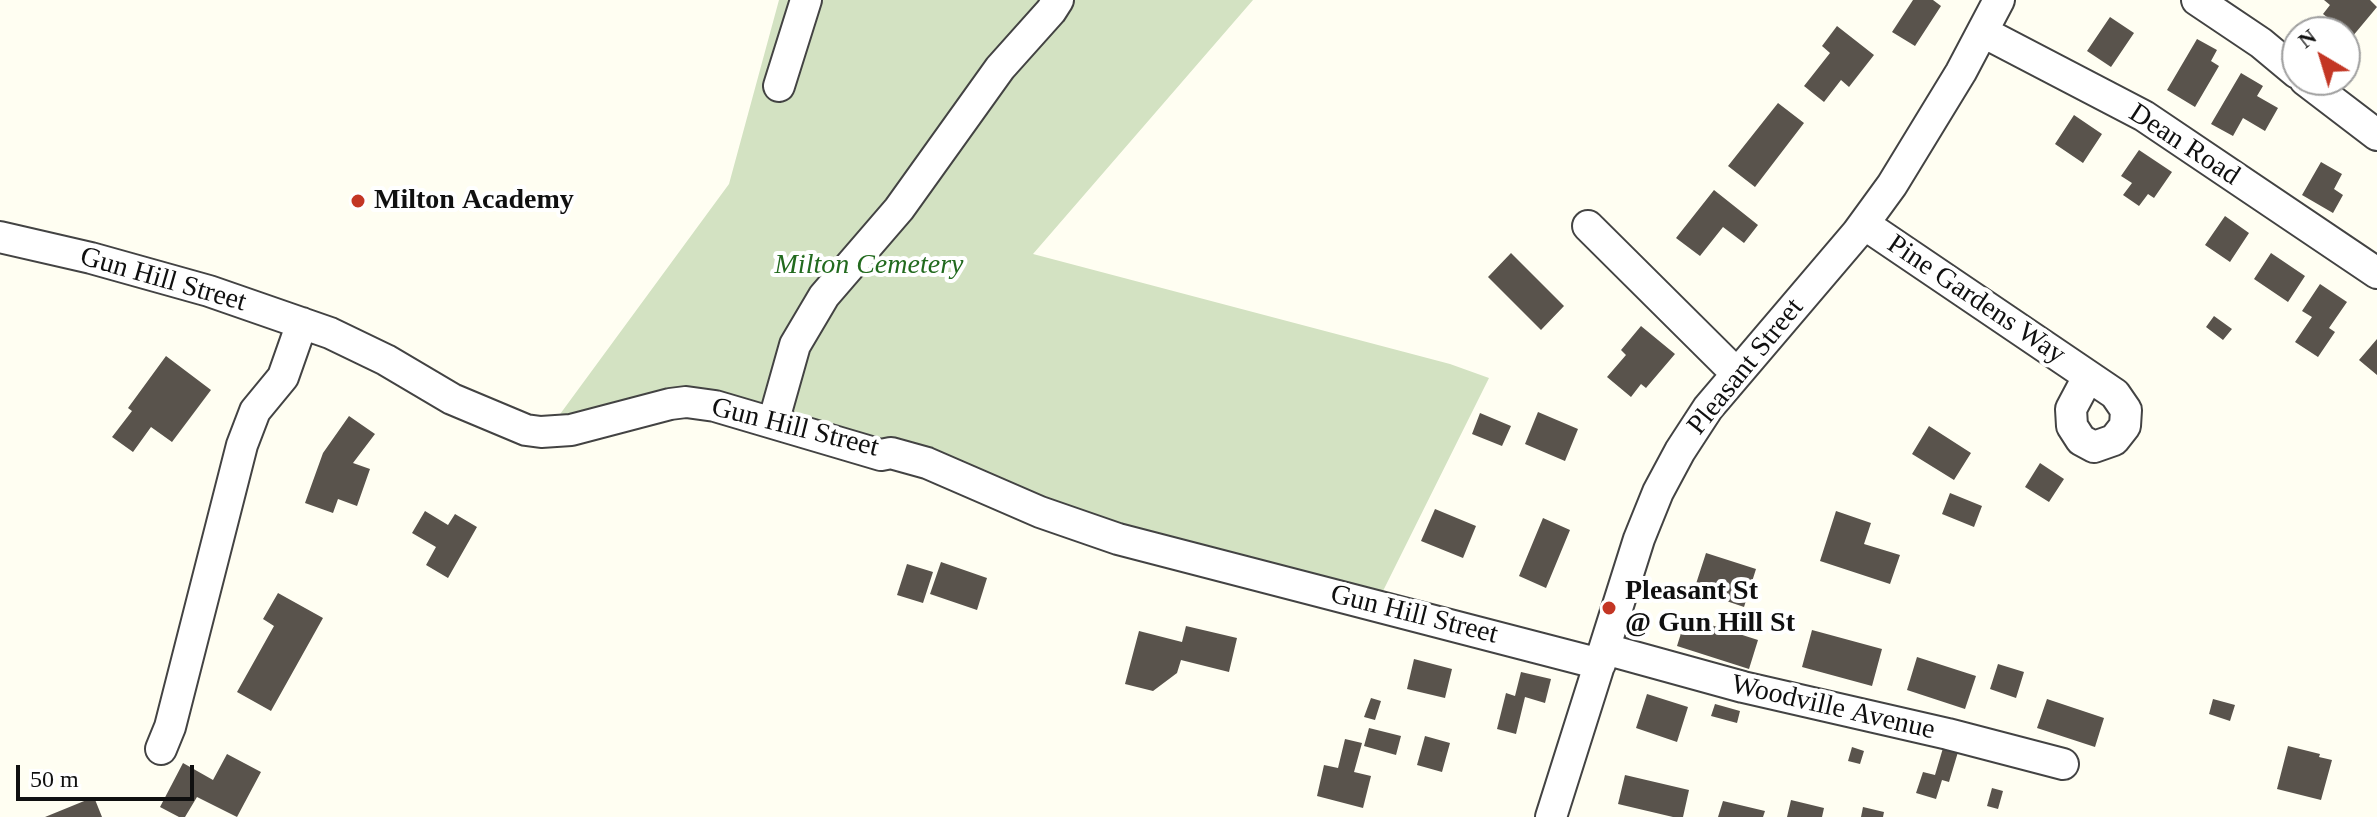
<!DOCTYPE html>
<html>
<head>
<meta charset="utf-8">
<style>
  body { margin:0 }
  #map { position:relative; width:2377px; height:817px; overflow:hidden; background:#fffef2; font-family:"Times New Roman",serif }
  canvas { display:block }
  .north { position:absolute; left:2281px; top:16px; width:80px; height:80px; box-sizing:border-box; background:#fff; border:2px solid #9f9f9f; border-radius:50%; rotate:322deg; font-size:22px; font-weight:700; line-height:32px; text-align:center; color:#101010 }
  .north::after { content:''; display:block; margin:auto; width:28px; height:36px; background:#c33624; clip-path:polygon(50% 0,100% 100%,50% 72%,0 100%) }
  .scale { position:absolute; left:16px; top:765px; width:178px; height:36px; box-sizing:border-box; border:4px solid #101010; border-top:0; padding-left:10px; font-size:24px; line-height:28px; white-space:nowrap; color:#101010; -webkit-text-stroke:6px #fff; paint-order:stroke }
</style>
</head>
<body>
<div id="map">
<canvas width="2377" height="817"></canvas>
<div class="north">N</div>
<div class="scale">50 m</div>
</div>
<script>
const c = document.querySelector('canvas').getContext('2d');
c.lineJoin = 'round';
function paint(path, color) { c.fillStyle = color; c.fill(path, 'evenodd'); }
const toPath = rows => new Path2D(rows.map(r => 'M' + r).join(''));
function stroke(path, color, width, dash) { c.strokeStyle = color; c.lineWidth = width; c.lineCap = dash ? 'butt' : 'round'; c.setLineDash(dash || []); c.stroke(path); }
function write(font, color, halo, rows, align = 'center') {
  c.font = font + ' "Times New Roman",serif'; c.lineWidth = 8; c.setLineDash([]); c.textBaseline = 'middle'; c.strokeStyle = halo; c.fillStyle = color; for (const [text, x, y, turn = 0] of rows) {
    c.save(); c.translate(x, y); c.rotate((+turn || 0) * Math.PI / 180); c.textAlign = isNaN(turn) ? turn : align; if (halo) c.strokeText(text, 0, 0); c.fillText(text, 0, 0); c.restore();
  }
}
paint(toPath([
  [779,0,1253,0,1033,254,1450,364,1489,378,1383,591,1147,536,1055,509,933,455,813,419,754,406,555,421,729,184]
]), '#d3e2c2');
paint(toPath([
  [1913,0,1933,0,1941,6,1915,46,1892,32],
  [2324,0,2370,0,2377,7,2352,37,2323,14,2330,5],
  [2110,17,2134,33,2111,67,2087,51],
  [1837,26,1874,55,1849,87,1841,80,1824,102,1804,86,1830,53,1822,46],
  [2197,39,2217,50,2211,61,2219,66,2195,107,2167,90],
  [2241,73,2263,86,2257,96,2278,108,2265,131,2243,118,2233,136,2211,124],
  [1778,103,1804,123,1755,187,1728,166],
  [2074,115,2102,134,2083,163,2055,144],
  [2139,150,2172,172,2154,198,2148,194,2139,206,2123,195,2132,183,2121,176],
  [2321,162,2342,174,2334,189,2343,195,2333,213,2302,195],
  [1714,190,1758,225,1744,243,1723,227,1700,256,1676,238],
  [2225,216,2249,233,2230,262,2205,245],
  [1511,253,1564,306,1541,330,1488,277],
  [2271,253,2305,276,2288,302,2254,279],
  [2320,284,2347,302,2329,328,2335,332,2318,357,2295,342,2312,317,2302,311],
  [2214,316,2232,329,2223,340,2206,327],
  [1641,326,1675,354,1646,388,1641,384,1631,397,1607,377,1626,355,1621,350],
  [2377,339,2377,375,2359,360],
  [166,356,211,390,172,442,151,427,133,452,112,437,132,411,128,408],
  [1538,412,1578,429,1565,461,1525,444],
  [1480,413,1511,426,1502,446,1472,434],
  [349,416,375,434,353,463,370,469,357,506,338,499,333,513,305,503,323,453],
  [1929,426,1971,453,1954,480,1912,454],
  [2040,463,2064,479,2049,502,2025,487],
  [1950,493,1982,506,1974,527,1942,514],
  [1435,509,1476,526,1463,558,1421,541],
  [425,511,448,525,455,514,477,527,448,578,426,565,436,547,412,533],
  [1836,511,1871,523,1864,544,1900,555,1890,584,1820,561],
  [1543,518,1570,530,1546,588,1519,576],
  [1706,553,1756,569,1744,607,1694,590],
  [941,562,987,578,977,610,930,594],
  [907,564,933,572,923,603,897,595],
  [278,593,323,618,271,711,237,692,274,626,263,619],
  [1686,617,1758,640,1749,669,1677,646],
  [1186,626,1237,638,1229,672,1181,660,1177,673,1153,691,1125,684,1139,631,1182,642],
  [1812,630,1882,649,1872,686,1802,667],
  [1917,657,1976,676,1965,709,1907,690],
  [1414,659,1452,669,1445,698,1407,689],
  [1998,664,2024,672,2016,698,1990,689],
  [1521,672,1551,679,1545,703,1525,697,1516,734,1497,729,1506,693,1515,696],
  [1647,694,1688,707,1677,742,1636,728],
  [1371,698,1381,701,1375,720,1364,717],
  [2047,699,2104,718,2095,747,2037,728],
  [2213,699,2235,705,2230,721,2209,714],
  [1715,704,1740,711,1737,723,1711,716],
  [1369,728,1401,736,1396,755,1364,746],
  [1425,736,1450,743,1442,772,1417,765],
  [1345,739,1362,743,1354,772,1371,776,1363,808,1317,796,1324,765,1338,768],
  [2288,746,2320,754,2319,757,2332,760,2321,800,2277,789],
  [1852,747,1864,751,1860,764,1848,761],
  [1943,748,1958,752,1949,782,1942,780,1936,799,1916,793,1923,772,1935,775],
  [227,754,261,772,237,817,197,797,185,817,179,817,160,807,183,763,213,780],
  [1625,775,1689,790,1683,817,1673,817,1618,804],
  [1992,788,2003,791,1998,809,1987,806],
  [94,797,102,817,45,817],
  [1791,800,1824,808,1822,817,1787,817],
  [1723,801,1765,811,1763,817,1718,817],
  [1863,807,1884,812,1883,817,1861,817]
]), '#59534c');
const minor = toPath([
  [2197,0,2261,43,2297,73],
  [1983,32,2144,116,2377,273],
  [2305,80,2377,135],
  [779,86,806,0],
  [1864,224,2115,394,2126,410,2125,426,2114,440,2094,447,2081,440,2072,426,2071,409,2088,377],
  [1588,226,1737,374],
  [0,237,91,258,209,291,330,333,386,360,452,399,526,430,541,432,571,430,670,404,686,402,715,406,881,455,891,453,927,463,1040,512,1118,539,1600,664],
  [773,423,795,345,824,296,899,209,1000,68,1051,11,1058,0],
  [1605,649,1743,687,1948,734,2063,764],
  [161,749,170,727,242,445,255,411,283,377,302,323],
  [1551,817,1639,539,1658,492,1680,451,1708,408,1857,233,1892,185,1961,72,1999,0]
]);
stroke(minor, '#434343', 34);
stroke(minor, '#fff', 30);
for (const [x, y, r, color] of [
  [358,201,8,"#c33624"],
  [1609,608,8,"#c33624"]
]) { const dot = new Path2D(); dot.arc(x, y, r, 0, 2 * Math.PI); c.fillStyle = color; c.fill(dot); stroke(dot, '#fff', 3); }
write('28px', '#101010', '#fff', [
  ["Dean Road",2184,145,33],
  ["Gun Hill Street",163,280,16],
  ["Pine Gardens Way",1976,300,34],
  ["Pleasant Street",1746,367,-51],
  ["Gun Hill Street",795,428,14],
  ["Gun Hill Street",1414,615,14],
  ["Woodville Avenue",1833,708,13]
]);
write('bold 28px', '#101010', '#fff', [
  ["Milton Academy",374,201],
  ["Pleasant St",1625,592],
  ["@ Gun Hill St",1625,624]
], 'left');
write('italic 28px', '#226a1e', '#fff', [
  ["Milton Cemetery",869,266]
]);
</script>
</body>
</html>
